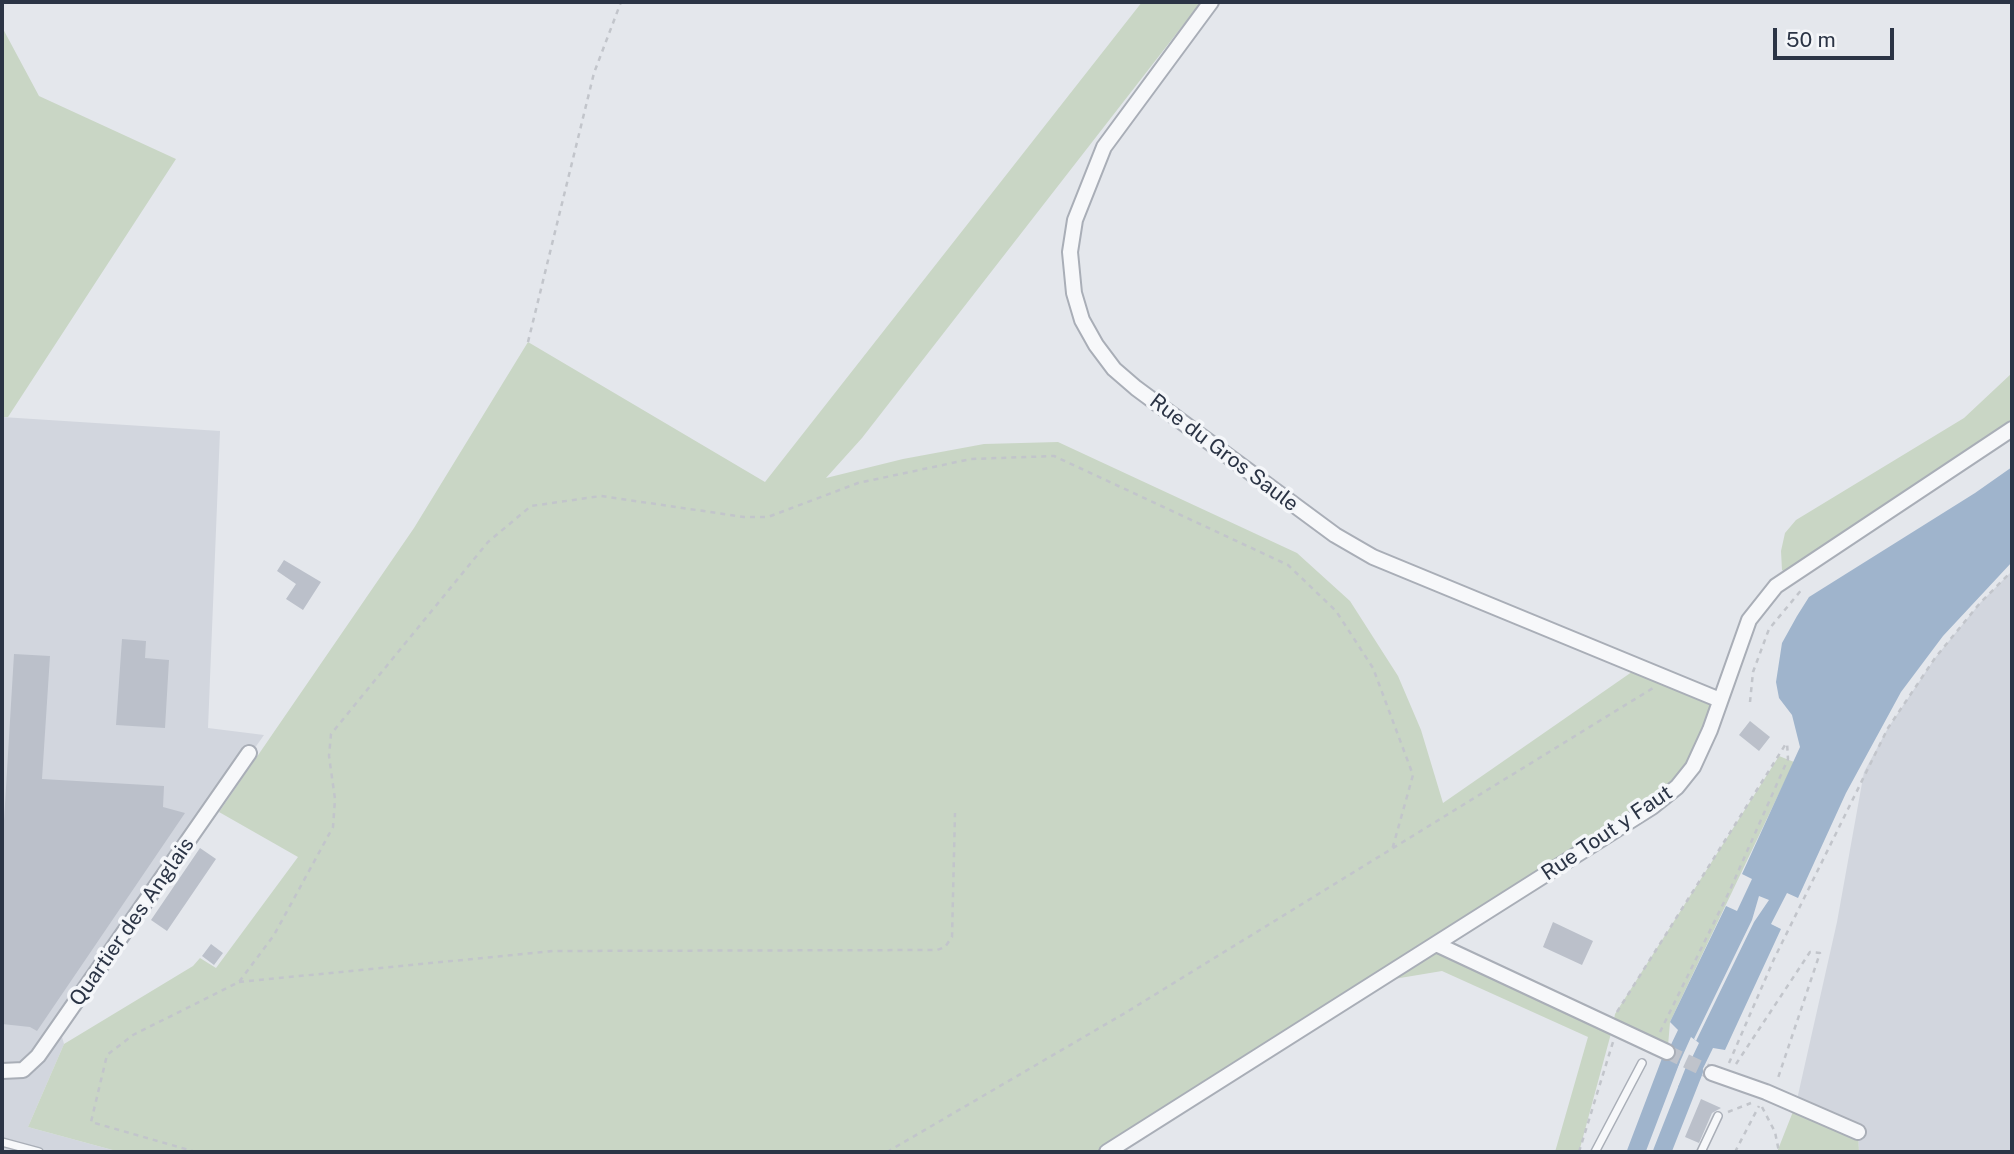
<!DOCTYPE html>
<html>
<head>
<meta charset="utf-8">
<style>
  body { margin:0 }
  #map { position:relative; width:2014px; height:1154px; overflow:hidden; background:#e4e7ec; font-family:"Public Sans",sans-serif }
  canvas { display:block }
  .frame { position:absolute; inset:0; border:4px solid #2b3445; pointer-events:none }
  .scale { position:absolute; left:1773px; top:28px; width:121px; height:32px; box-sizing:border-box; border:4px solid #2b3445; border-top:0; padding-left:9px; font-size:21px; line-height:24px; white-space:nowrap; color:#2b3445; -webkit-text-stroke:5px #f4f6f9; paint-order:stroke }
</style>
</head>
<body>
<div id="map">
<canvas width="2014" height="1154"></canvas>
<div class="frame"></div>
<div class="scale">50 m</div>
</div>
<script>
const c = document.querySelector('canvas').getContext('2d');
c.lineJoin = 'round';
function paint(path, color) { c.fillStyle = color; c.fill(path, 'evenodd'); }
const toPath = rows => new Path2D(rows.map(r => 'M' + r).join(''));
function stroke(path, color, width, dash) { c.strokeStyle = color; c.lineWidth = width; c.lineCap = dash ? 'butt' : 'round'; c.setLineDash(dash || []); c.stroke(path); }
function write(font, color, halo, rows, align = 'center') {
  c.font = font + ' "Public Sans",sans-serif'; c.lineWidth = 7; c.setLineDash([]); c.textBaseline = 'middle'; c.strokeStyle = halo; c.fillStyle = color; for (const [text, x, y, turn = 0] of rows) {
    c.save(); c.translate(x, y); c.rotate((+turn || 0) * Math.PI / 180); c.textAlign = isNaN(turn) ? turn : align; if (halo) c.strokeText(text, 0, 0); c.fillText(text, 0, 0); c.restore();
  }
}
paint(toPath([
  [2,417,220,431,208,728,264,735,59,1026,64,1044,28,1127,120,1152,2,1152],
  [2012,571,2012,1152,1859,1152,1858,1133,1796,1104,1837,922,1864,772,1888,728,1935,658,1980,603]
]), '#d2d6de');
paint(toPath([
  [1142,2,1201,2,862,438,826,478,903,459,984,444,1058,442,1297,553,1350,601,1398,676,1421,730,1443,803,1639,667,1720,700,1677,787,1436,944,1613,1025,1615,1014,1779,756,1794,762,1670,1022,1668,1046,1613,1026,1579,1152,1555,1152,1588,1037,1442,971,1376,982,1107,1152,120,1152,28,1127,64,1044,193,966,200,958,216,968,298,857,219,812,414,528,528,342,765,482],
  [2,27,39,96,176,159,8,417,2,417],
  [2012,373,2012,429,1789,575,1782,570,1781,551,1785,533,1796,520,1964,418],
  [1796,1104,1858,1133,1859,1152,1777,1152]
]), '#c9d6c5');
paint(toPath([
  [2012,467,2012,562,1943,636,1901,692,1846,793,1798,898,1787,893,1771,924,1781,929,1725,1050,1713,1048,1691,1093,1678,1087,1699,1043,1691,1037,1670,1084,1655,1078,1678,1030,1670,1022,1726,906,1737,911,1752,879,1742,874,1800,747,1792,715,1779,698,1776,682,1782,643,1797,616,1809,597,1975,493]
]), '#9fb4cc');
paint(toPath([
  [1759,896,1769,900,1754,922,1696,1041,1694,1039,1752,920]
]), '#e4e7ec');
stroke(toPath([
  [1636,1152,1671,1060],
  [1662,1152,1694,1071]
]), '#9fb4cc', 18);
paint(toPath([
  [284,560,321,582,303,610,286,599,296,584,277,571],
  [122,639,146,641,145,658,169,660,165,728,116,725],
  [14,654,50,656,42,779,164,786,163,807,185,813,37,1031,30,1027,2,1024,2,854],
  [1750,721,1770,737,1759,751,1739,735],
  [200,848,216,859,167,931,151,920],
  [1553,922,1593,941,1582,965,1543,947],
  [211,944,223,953,214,965,202,956],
  [1701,1099,1721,1108,1712,1113,1699,1143,1685,1137]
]), '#bbc0ca');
stroke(toPath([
  [1667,1052,1712,1073]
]), '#bfc3cb', 14, [14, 7]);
const service = toPath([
  [2,1142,39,1152],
  [1595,1152,1642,1063],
  [1701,1152,1718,1116]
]);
const minor = toPath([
  [1211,2,1104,147,1075,220,1070,252,1074,293,1082,320,1096,345,1114,369,1136,388,1335,535,1373,557,1720,700],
  [1436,944,1667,1052],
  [2,1071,23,1070,38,1056,249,753],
  [1712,1073,1766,1092,1858,1132],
  [1107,1152,1652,807,1677,787,1693,767,1710,730,1749,620,1776,586,2012,429]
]);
stroke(service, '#a9aeb7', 10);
stroke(minor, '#a9aeb7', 18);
stroke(toPath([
  [528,342,594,73,621,2],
  [1750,702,1753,672,1769,629,1803,588],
  [239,982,553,951,937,950,945,947,952,937,955,813],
  [1617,1012,1787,742],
  [1660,1032,1729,892,1788,759,1787,742],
  [1729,1063,1774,959,1888,728,1935,658,1980,603,2012,571],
  [1736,1064,1810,952,1820,953,1777,1081],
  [1762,1107,1775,1132,1779,1152],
  [1728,1112,1751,1103],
  [196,1152,91,1122,107,1055,133,1035,239,982,274,935,333,827,335,799,329,756,331,734,488,542,531,506,601,496,744,517,768,517,858,483,971,459,1054,456,1288,565,1336,611,1373,668,1413,775,1392,850],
  [887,1152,1125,1013,1653,688],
  [1579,1152,1613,1042],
  [1735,1152,1759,1106]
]), '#c2c5cb', 2.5, [5, 5]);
stroke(service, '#f7f8fa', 7);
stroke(minor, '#f7f8fa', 14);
write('21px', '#2b3445', '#f4f6f9', [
  ["Rue du Gros Saule",1224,453,37],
  ["Rue Tout y Faut",1607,833,-34],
  ["Quartier des Anglais",132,922,-55]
]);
</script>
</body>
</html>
